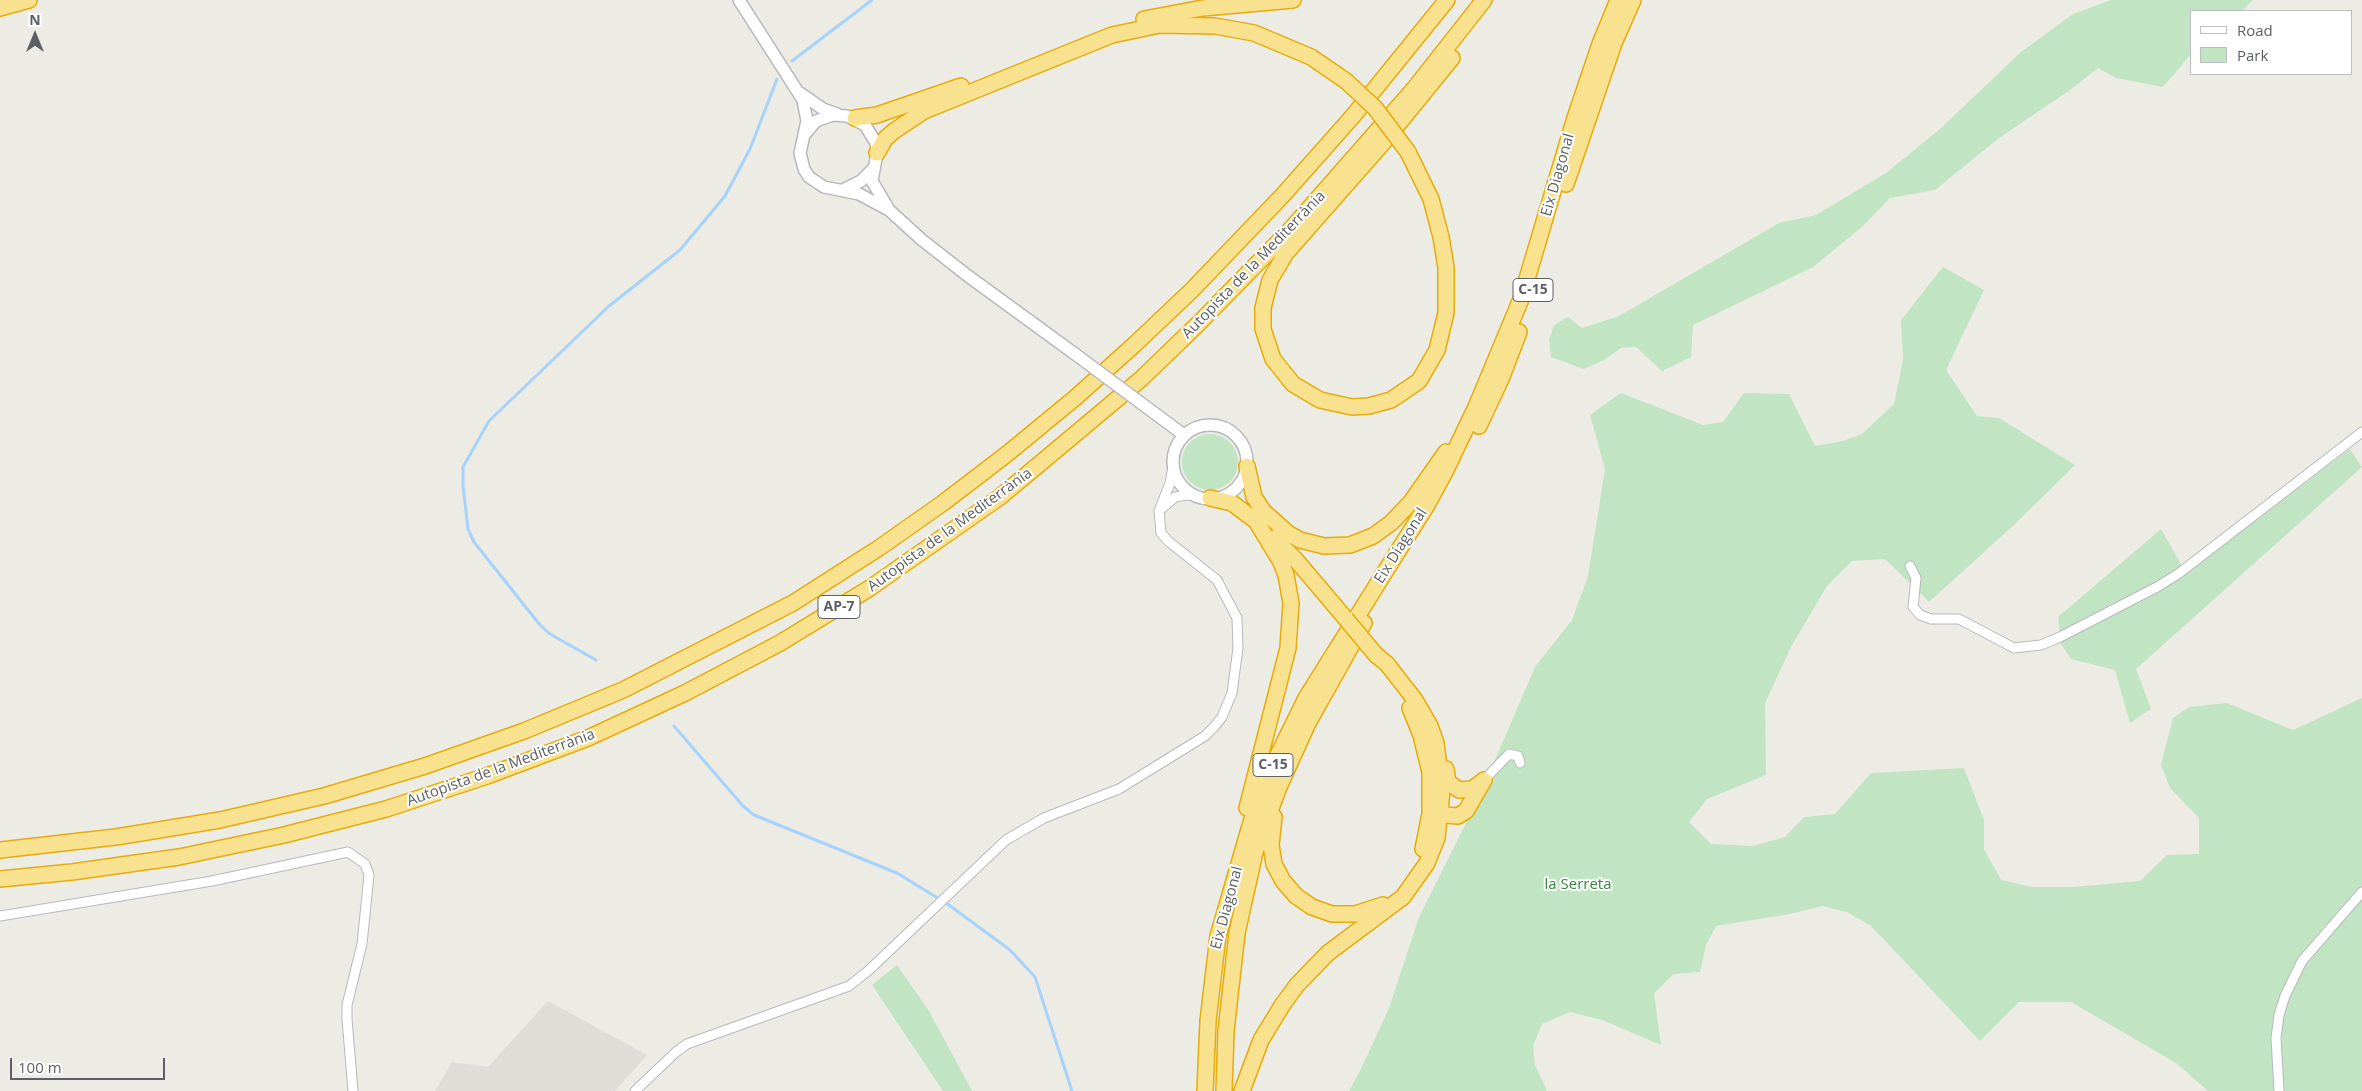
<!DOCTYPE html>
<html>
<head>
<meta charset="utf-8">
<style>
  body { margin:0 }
  #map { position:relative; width:2362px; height:1091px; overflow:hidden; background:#edece4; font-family:"Open Sans",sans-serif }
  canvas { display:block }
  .legend { position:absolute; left:2190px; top:10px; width:162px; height:65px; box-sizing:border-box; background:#fff; border:1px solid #bebfc1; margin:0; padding:6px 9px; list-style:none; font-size:15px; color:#5c5f63 }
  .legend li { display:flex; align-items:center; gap:10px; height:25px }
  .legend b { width:25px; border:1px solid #bebfc1 }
  .north { position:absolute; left:10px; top:10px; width:50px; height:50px; -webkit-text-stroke:4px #fff; paint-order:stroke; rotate:0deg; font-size:14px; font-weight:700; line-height:20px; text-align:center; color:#5c5f63 }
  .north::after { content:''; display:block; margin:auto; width:18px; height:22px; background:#5c5f63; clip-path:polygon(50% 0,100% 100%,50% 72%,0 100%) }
  .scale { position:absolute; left:10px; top:1058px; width:155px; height:22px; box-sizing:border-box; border:2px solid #5c5f63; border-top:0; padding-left:6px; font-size:15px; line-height:18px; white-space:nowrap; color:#5c5f63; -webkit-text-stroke:4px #fff; paint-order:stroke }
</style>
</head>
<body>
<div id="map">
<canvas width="2362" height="1091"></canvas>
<ul class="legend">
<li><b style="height:6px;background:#fff"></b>Road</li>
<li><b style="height:14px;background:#c1e4c3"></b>Park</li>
</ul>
<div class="north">N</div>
<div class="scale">100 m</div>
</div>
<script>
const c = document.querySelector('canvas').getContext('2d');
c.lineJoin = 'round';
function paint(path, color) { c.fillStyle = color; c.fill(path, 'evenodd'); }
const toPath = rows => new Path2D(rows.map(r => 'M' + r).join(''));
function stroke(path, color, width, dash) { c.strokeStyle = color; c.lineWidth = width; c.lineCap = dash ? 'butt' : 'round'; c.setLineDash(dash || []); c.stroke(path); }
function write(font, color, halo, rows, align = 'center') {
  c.font = font + ' "Open Sans",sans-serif'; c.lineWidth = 4; c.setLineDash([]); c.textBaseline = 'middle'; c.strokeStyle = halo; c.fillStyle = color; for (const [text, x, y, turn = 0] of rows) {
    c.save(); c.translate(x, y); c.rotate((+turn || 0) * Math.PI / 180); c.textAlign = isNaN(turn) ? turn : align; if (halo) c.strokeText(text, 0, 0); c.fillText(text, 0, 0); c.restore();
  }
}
paint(toPath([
  [548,1001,647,1055,615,1091,435,1091,452,1062,488,1067]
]), '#dfddd8');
paint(toPath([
  [2111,0,2253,0,2242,11,2191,11,2191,54,2163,87,2116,78,2098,68,2070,90,1999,138,1935,190,1890,198,1863,226,1813,267,1693,325,1691,357,1662,371,1636,347,1621,348,1604,360,1584,369,1551,357,1549,340,1554,325,1568,317,1582,328,1619,316,1779,223,1816,215,1886,173,1940,129,2021,52,2073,14],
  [1943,267,1984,290,1946,370,1977,416,1999,418,2075,465,2015,524,1929,602,1885,559,1852,561,1827,586,1792,645,1765,703,1766,775,1707,799,1689,822,1711,844,1753,846,1785,837,1804,817,1835,814,1871,773,1964,768,1984,820,1984,849,2001,880,2032,887,2073,887,2140,881,2167,855,2199,854,2199,818,2170,788,2161,765,2173,718,2189,707,2227,703,2293,730,2362,698,2362,1091,2208,1091,2176,1063,2071,1002,2019,1002,1980,1041,1871,926,1847,912,1823,906,1790,914,1716,926,1706,945,1700,972,1674,974,1654,993,1661,1045,1602,1020,1570,1012,1542,1024,1533,1046,1535,1065,1547,1091,1349,1091,1361,1069,1389,1008,1419,917,1479,797,1535,667,1572,620,1588,576,1605,469,1590,415,1621,393,1703,425,1723,422,1744,393,1789,394,1815,446,1843,441,1862,434,1894,404,1903,360,1901,320],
  '1182 462a28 28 0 1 1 56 0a28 28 0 1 1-56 0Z',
  [2350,449,2362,467,2136,669,2151,709,2130,723,2115,670,2071,659,2061,644,2058,617,2161,529,2186,573],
  [897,965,929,1011,972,1091,943,1091,872,985]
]), '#c1e4c3');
stroke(toPath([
  [792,61,872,0],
  [596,660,550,634,540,625,474,542,468,529,463,486,463,467,489,421,609,306,680,250,725,196,750,149,777,79],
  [674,726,743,806,754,815,897,873,949,905,1010,950,1035,977,1072,1091]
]), '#a6d2fb', 3);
const street = toPath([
  [1161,509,1175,497,1187,495,1196,496],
  [1910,566,1916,578,1913,607,1920,615,1931,619,1959,619,2014,648,2041,645,2060,637,2157,587,2178,574,2362,432],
  [1484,780,1509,754,1518,756,1520,763],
  [0,916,212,881,348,852,365,864,369,875,362,944,347,1005,347,1019,353,1091],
  [635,1091,676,1052,687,1044,849,986,868,971,1006,840,1044,818,1119,789,1205,736,1214,727,1222,717,1232,693,1238,648,1237,618,1217,580,1168,541,1161,533,1159,511,1170,483,1173,468],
  [2279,1091,2276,1038,2279,1015,2285,996,2302,961,2362,892]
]);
const secondary = toPath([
  [739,0,803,100,807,121,800,153,804,169,809,177,824,187,859,194,889,210,922,240,968,276,1075,354],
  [800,93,823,109,837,114],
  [805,134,816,121,833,115,847,116,865,125,876,143,877,153,872,181,888,208],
  [843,190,861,181,872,170],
  [1157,415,1184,435],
  '1173 462a37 37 0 1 1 74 0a37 37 0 1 1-74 0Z'
]);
const highway = toPath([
  [0,8,29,0],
  [1144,19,1203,8,1293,0],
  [855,118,877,115,961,86],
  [1408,152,1431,199,1441,237,1446,267,1446,313,1437,350,1419,381,1391,400,1369,406,1352,407,1320,400,1293,384,1273,359,1263,329,1263,308,1270,280,1286,253,1382,144,1452,58],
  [877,153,885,139,894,131,924,111,1112,35,1160,25,1215,26,1254,33,1311,57,1346,81],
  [1566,184,1614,43,1633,0],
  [1479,426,1501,379,1519,332],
  [1247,466,1254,497,1267,517],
  [1210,498,1232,503,1256,521,1281,562,1286,575,1291,603,1288,648,1247,808],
  [1262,510,1289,534,1300,540,1324,546,1350,545,1373,536,1391,523,1411,502,1446,452],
  [1274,538,1296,560,1346,619],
  [1410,708,1421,735,1430,772,1430,814,1423,849],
  [1446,769,1448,782,1459,790,1472,789,1483,781],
  [1438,805,1445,815,1458,816,1466,811,1484,780],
  [1274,817,1271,845,1274,864,1283,881,1296,896,1312,907,1332,914,1355,914,1383,905],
  [0,850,116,837,220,820,324,796,425,766,524,731,623,690,793,603,879,548,943,503,1007,454,1075,398,1134,345,1192,290,1283,195,1353,116,1447,0],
  [0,879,72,872,179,857,284,835,386,809,487,776,588,738,685,693,780,643,870,588,1000,497,1141,379,1199,323,1291,229,1414,89,1484,0],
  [1205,1091,1208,1021,1218,936,1254,812,1274,763,1306,698,1427,505,1444,474,1476,407,1521,299,1574,121,1600,44,1618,0],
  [1224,1091,1226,1031,1237,933,1255,852,1279,787,1308,723,1364,623],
  [1242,1091,1261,1040,1283,1004,1297,985,1328,953,1403,897,1427,863,1437,838,1442,791,1436,743,1430,726,1415,700,1387,664,1376,655]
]);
stroke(street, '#b6b9bd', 11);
stroke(secondary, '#b5b8bd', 14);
stroke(highway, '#e6ac0b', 18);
stroke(street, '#fff', 9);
stroke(secondary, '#fff', 11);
stroke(highway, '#f8e290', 15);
const secondaryBridge = toPath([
  [1075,354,1157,415]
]);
const highwayBridge = toPath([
  [1346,81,1375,108,1408,152],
  [1346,619,1376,655]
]);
stroke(secondaryBridge, '#b5b8bd', 14, []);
stroke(highwayBridge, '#e6ac0b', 18, []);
stroke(secondaryBridge, '#fff', 11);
stroke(highwayBridge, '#f8e290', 15);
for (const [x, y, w] of [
  [1533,290,40],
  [839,607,42],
  [1273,765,40]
]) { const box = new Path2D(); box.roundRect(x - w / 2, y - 11.5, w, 23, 4); c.fillStyle = '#fff'; c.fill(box); stroke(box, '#5c5f63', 1); }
write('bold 14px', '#5c5f63', null, [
  ["C-15",1533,290],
  ["AP-7",839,607],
  ["C-15",1273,765]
]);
write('15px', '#5c5f63', '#fff', [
  ["Eix Diagonal",1558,175,-74],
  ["Autopista de la Mediterrània",1254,265,-46],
  ["Autopista de la Mediterrània",950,530,-36],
  ["Eix Diagonal",1401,546,-58],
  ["Autopista de la Mediterrània",501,768,-20],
  ["Eix Diagonal",1227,908,-75]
]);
write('15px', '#3a8441', '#fff', [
  ["la Serreta",1578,885]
]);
</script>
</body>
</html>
